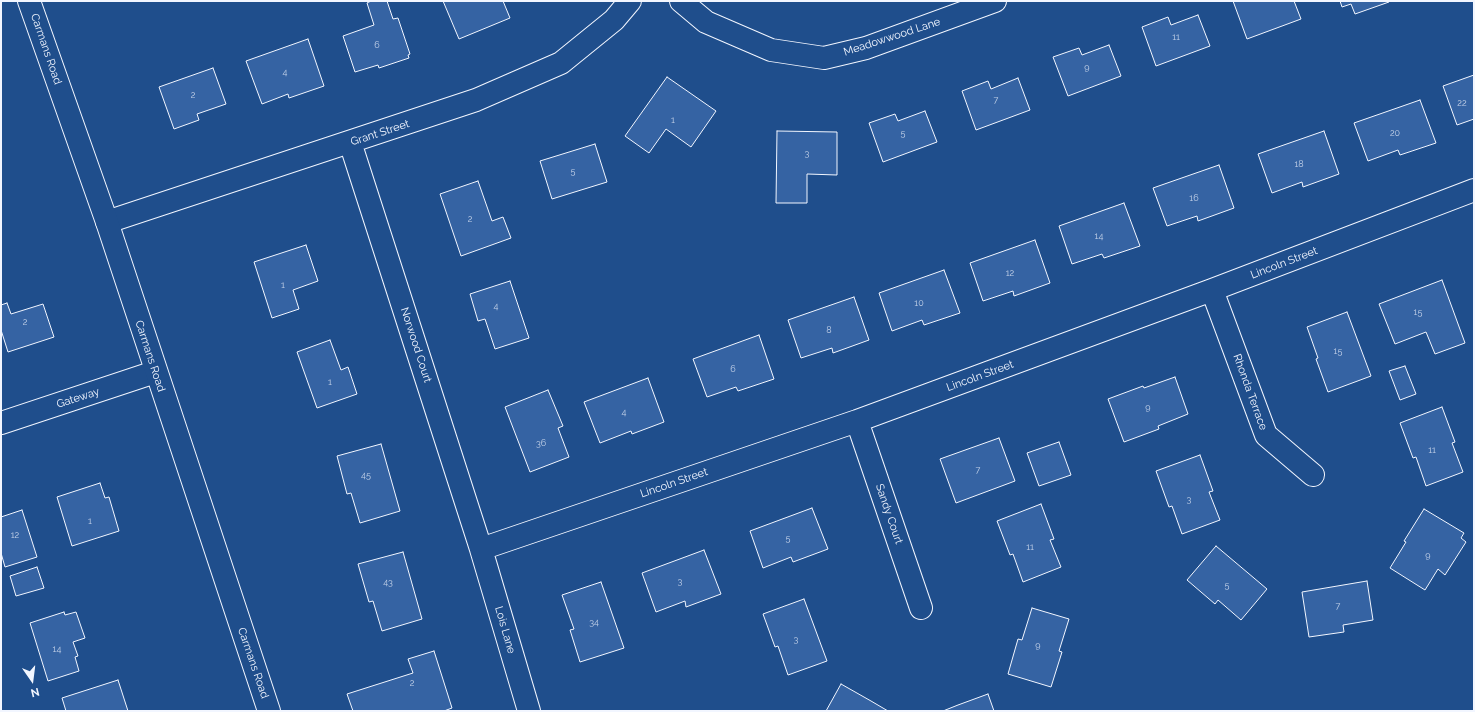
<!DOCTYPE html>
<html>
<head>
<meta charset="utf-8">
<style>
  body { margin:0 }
  #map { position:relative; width:1475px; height:712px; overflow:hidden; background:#1f4e8c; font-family:Raleway,sans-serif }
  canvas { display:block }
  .frame { position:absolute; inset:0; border:2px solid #f2f6ff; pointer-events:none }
  .north { position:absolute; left:12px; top:660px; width:40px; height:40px; -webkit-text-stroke:3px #1f4e8c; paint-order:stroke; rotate:166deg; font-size:11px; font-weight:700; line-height:16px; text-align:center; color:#f2f6ff }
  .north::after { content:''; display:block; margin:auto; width:14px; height:18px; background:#f2f6ff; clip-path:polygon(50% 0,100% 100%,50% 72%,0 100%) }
</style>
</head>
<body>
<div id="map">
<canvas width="1475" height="712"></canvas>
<div class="frame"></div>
<div class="north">N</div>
</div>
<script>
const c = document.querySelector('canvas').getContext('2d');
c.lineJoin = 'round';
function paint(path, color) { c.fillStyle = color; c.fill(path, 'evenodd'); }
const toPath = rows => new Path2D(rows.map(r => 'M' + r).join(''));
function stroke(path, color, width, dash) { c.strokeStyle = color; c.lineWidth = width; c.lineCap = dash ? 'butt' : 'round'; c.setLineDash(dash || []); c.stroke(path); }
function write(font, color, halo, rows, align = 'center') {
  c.font = font + ' Raleway,sans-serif'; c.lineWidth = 3; c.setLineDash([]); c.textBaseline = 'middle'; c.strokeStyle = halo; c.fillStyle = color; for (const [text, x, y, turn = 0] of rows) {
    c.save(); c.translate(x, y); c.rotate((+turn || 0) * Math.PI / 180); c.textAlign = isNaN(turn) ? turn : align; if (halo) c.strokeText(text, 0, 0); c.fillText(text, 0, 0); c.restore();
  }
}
const building = toPath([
  [371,1,387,1,393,19,398,18,410,54,408,55,409,58,379,68,378,65,355,72,343,36,374,25,367,3,371,1],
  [443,1,503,1,510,18,459,39,443,1],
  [1233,1,1294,1,1301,19,1247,39,1233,1],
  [1340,1,1389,1,1389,2,1355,14,1351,4,1342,7,1340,1],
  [1198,15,1210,46,1156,66,1142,27,1168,17,1171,25,1198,15],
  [308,39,324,86,289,98,288,94,262,104,246,61,308,39],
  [1109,45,1121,76,1068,96,1053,57,1079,48,1082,55,1109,45],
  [213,68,226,104,197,114,199,120,174,129,159,87,213,68],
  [1474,75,1474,119,1457,125,1443,86,1474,75],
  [667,77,716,111,691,147,666,129,649,153,625,136,667,77],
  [1018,78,1030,110,976,130,962,91,988,81,991,89,1018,78],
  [1420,100,1436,143,1400,155,1398,150,1368,161,1354,123,1420,100],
  [925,111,937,142,883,162,869,123,895,114,898,121,925,111],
  [777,131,837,132,837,175,807,174,807,203,776,203,777,131],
  [1324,131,1339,174,1303,187,1302,182,1272,193,1258,154,1324,131],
  [595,144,607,182,552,199,540,161,595,144],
  [1219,165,1234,208,1198,221,1197,216,1167,226,1153,188,1219,165],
  [478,181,492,221,503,217,511,238,461,256,440,194,478,181],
  [1124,203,1140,246,1104,258,1102,254,1072,264,1059,226,1124,203],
  [1035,240,1050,283,1014,296,1013,291,983,301,970,263,1035,240],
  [306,245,318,281,293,290,299,309,272,318,254,262,306,245],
  [944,270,960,313,924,325,922,320,892,331,879,293,944,270],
  [1442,280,1465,343,1435,354,1426,332,1395,344,1379,304,1442,280],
  [510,281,529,338,495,349,485,319,478,321,470,294,510,281],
  [854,297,869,340,833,353,832,348,801,358,788,320,854,297],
  [7,303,11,314,43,304,54,337,8,352,1,330,1,305,7,303],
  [1347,312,1371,376,1328,392,1316,359,1318,358,1307,327,1347,312],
  [759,335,774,379,738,391,736,387,707,397,693,359,759,335],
  [330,340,341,370,348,367,357,394,317,408,297,352,330,340],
  [1405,366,1416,394,1400,400,1389,371,1405,366],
  [1175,377,1188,414,1158,426,1159,429,1124,442,1108,399,1143,386,1144,388,1175,377],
  [648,378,664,422,632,434,631,431,600,443,584,402,648,378],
  [548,390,563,426,558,428,569,457,530,472,505,407,548,390],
  [1442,407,1455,442,1452,443,1463,472,1426,486,1416,457,1413,458,1400,423,1442,407],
  [999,438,1015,481,956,503,940,459,999,438],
  [1059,442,1071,475,1039,486,1027,453,1059,442],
  [381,444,400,511,360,523,351,493,347,494,337,456,381,444],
  [1200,455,1213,491,1209,492,1220,520,1182,534,1172,506,1169,507,1156,471,1200,455],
  [100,483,105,498,109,497,119,531,72,546,57,497,100,483],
  [1041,504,1054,539,1050,540,1061,567,1023,582,1013,554,1010,555,997,521,1041,504],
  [812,508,828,549,793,562,791,557,763,568,750,531,812,508],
  [1424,509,1464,533,1461,538,1466,542,1445,575,1438,569,1425,590,1390,568,1406,542,1404,541,1424,509],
  [22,510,37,557,5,567,1,553,1,517,22,510],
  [1216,546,1267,589,1241,620,1218,600,1215,604,1187,580,1216,546],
  [704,550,721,594,686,607,685,601,656,612,642,573,704,550],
  [403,552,422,619,382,631,373,601,369,602,358,564,403,552],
  [37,567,44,588,16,596,10,576,37,567],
  [1367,581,1373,620,1343,625,1344,632,1309,637,1302,592,1367,581],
  [601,582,624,648,580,662,570,630,574,629,562,595,601,582],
  [804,599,827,661,788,675,778,646,775,647,763,614,804,599],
  [1032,608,1069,619,1059,651,1062,652,1051,687,1008,674,1018,639,1022,640,1032,608],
  [64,612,65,615,76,612,85,638,73,642,78,656,75,657,79,671,48,681,30,623,64,612],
  [434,651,452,708,444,711,353,711,347,694,413,673,408,659,434,651],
  [118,680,128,711,66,711,62,698,118,680],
  [841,684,871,701,888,711,826,711,841,684],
  [988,694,994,711,943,711,958,705,988,694]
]);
paint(building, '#3563a3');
stroke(building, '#f2f6ff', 1);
const street = toPath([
  [681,1,706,22,771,50,824,58,866,48,995,1],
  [350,142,481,549,529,711],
  [107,222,476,100,561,63,614,20,630,1],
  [1212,290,1266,435,1313,475],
  [857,421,921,608],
  [1,423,155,372],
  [481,549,857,421,1212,290,1474,190]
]);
const secondary = toPath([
  [29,1,107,222,269,711]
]);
stroke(street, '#f2f6ff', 24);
stroke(secondary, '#f2f6ff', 24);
stroke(street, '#1f4e8c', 22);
stroke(secondary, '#1f4e8c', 22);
write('9px', '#c3d1e8', null, [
  ["11",1176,37],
  ["6",377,45],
  ["9",1087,67],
  ["4",285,72],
  ["2",193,95],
  ["7",996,100],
  ["22",1462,103],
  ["1",673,120],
  ["5",903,133],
  ["20",1395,133],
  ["3",807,153],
  ["18",1299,164],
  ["5",573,171],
  ["16",1194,198],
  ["2",470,219],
  ["14",1099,236],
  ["12",1010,273],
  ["1",283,285],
  ["10",919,303],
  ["4",496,306],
  ["15",1418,312],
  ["2",25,322],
  ["8",829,330],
  ["15",1338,351],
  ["6",733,369],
  ["1",330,382],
  ["9",1148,407],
  ["4",624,412],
  ["36",541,443],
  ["11",1432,450],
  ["7",978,470],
  ["45",366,475],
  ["3",1189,499],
  ["1",90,521],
  ["12",15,535],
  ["5",788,538],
  ["11",1030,547],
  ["9",1428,555],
  ["3",680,581],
  ["43",388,582],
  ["5",1227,585],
  ["7",1338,606],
  ["34",594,622],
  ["3",796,639],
  ["9",1038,645],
  ["14",57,649],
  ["2",412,683]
]);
write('11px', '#f2f6ff', '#1f4e8c', [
  ["Meadowwood Lane",892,37,-18],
  ["Carmans Road",46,49,71],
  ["Grant Street",380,133,-18],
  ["Lincoln Street",1284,263,-21],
  ["Norwood Court",416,345,72],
  ["Carmans Road",150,356,72],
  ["Lincoln Street",980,376,-20],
  ["Rhonda Terrace",1250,392,70],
  ["Gateway",78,398,-18],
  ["Lincoln Street",674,483,-19],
  ["Sandy Court",889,514,71],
  ["Lois Lane",505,630,74],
  ["Carmans Road",253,663,71]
]);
</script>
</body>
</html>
